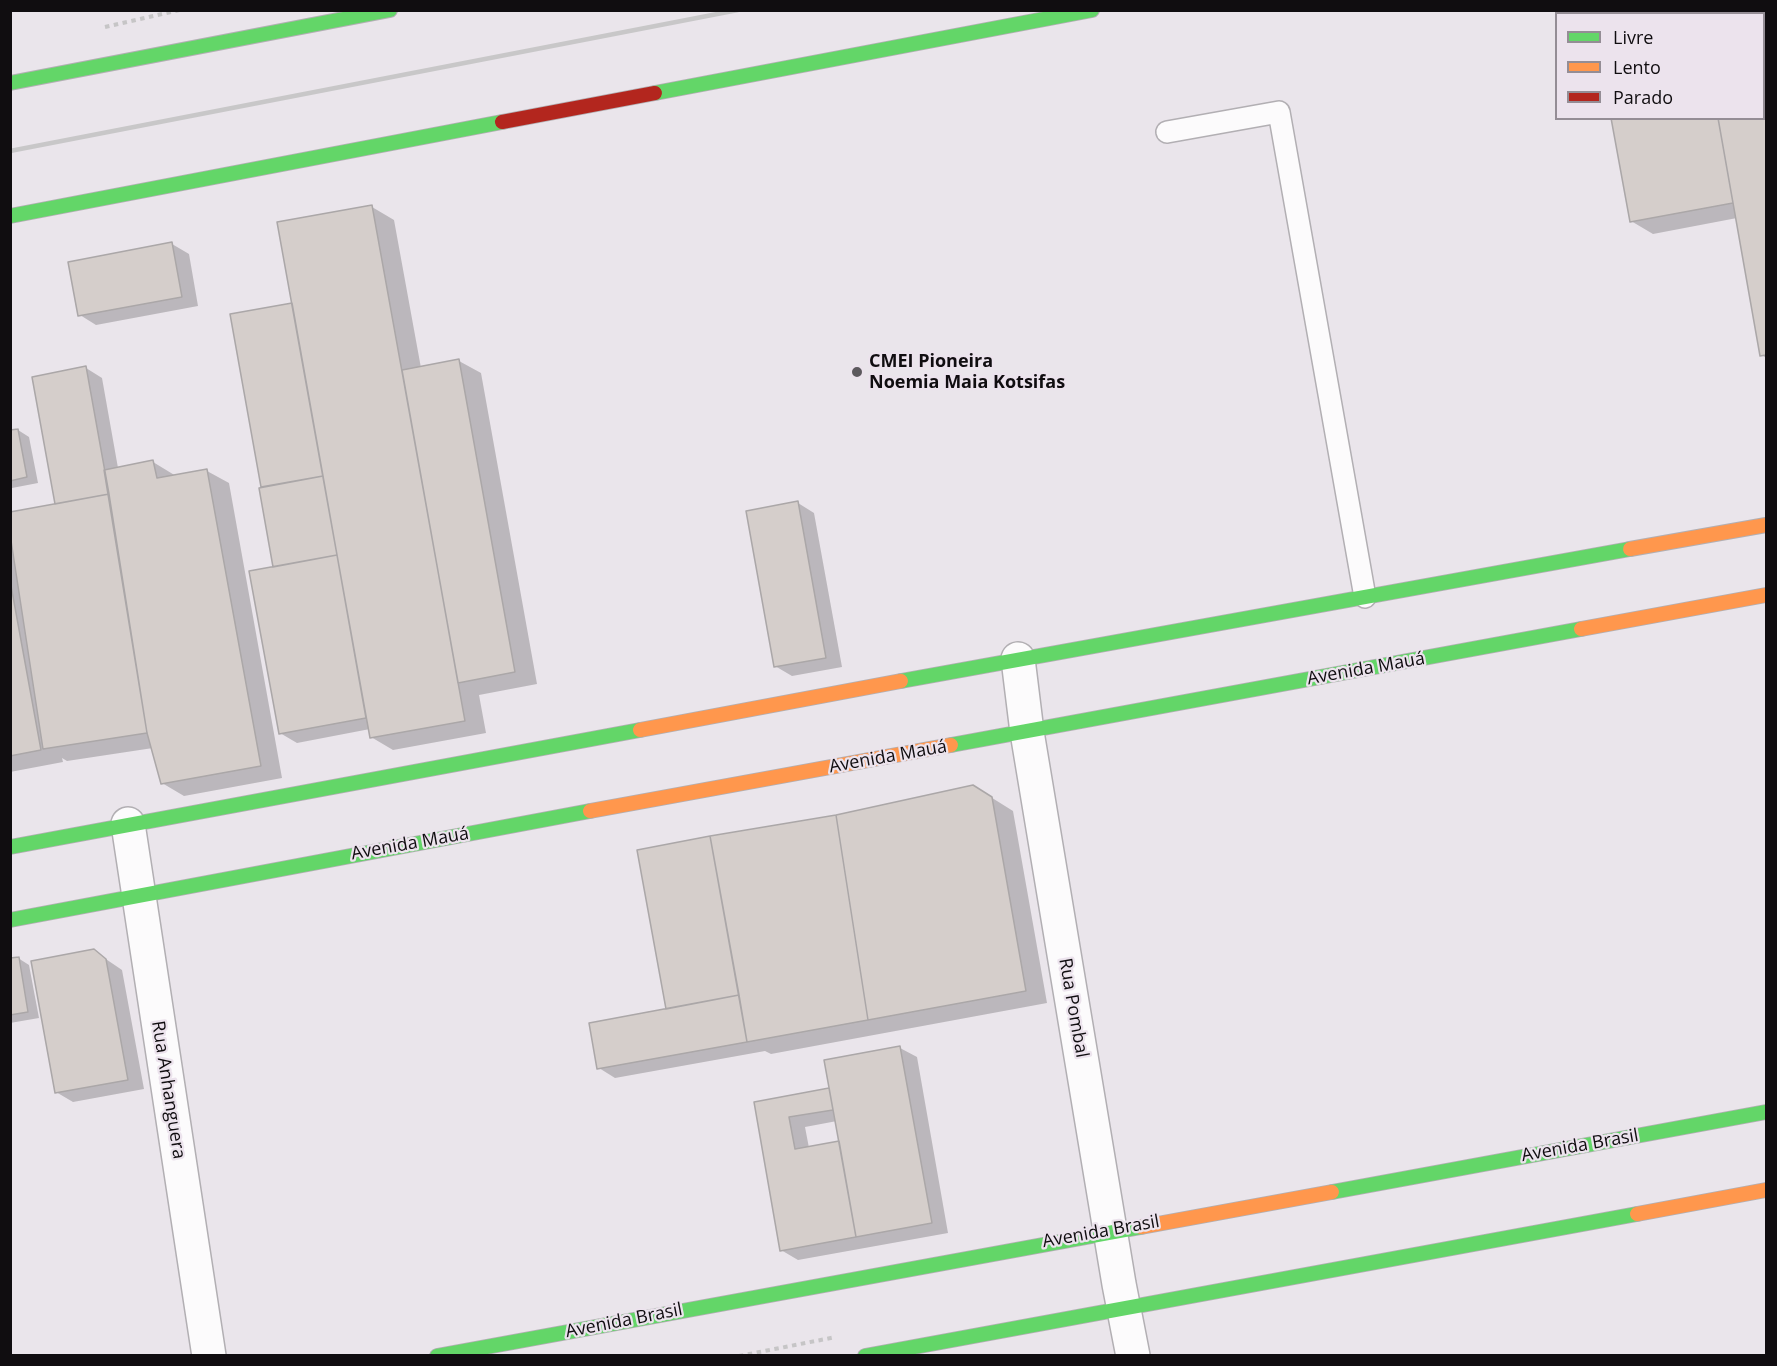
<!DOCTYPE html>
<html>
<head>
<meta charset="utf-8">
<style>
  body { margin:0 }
  #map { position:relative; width:1777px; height:1366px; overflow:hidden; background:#eae5eb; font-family:"Open Sans",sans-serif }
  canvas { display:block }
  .frame { position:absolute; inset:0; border:12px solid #100d10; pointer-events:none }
  .legend { position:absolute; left:1555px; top:12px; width:210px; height:108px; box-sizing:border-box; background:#ece3ed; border:2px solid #948d95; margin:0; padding:8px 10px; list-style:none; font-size:18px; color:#100d10 }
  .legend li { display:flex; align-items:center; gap:12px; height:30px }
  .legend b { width:30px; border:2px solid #948d95 }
</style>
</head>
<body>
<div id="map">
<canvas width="1777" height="1366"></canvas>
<div class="frame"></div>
<ul class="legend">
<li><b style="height:8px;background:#63d668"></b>Livre</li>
<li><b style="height:8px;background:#ff974d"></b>Lento</li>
<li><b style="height:8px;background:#b3261e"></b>Parado</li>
</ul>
</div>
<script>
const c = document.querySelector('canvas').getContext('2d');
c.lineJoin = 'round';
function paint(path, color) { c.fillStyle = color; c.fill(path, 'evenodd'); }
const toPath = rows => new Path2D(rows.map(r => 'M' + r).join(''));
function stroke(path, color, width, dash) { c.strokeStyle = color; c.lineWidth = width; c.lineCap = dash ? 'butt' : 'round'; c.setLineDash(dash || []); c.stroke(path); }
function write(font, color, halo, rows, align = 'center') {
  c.font = font + ' "Open Sans",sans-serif'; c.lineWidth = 4.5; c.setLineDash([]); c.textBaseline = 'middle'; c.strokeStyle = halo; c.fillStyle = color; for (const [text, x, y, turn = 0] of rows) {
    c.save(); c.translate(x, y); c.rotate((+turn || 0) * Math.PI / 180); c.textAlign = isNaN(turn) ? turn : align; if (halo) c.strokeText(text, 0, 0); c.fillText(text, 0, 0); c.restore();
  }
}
paint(toPath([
  [1594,10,1718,10,1719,14,1594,14],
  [1766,27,1766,358,1762,355,1737,218,1653,234,1631,221,1613,118,1764,118,1764,28],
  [372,207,394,220,421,368,459,361,481,373,537,684,479,695,486,733,393,750,371,737,370,729,297,743,280,733,278,567,266,488,263,486,293,304],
  [172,244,189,254,198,306,96,325,80,315],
  [86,368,102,378,118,468,153,462,176,476,207,471,229,483,282,778,184,796,162,783,153,748,67,761,62,758,63,762,10,772,10,550,15,553,57,505],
  [18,430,29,437,38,483,12,488,10,432],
  [798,503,814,513,842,667,792,676,775,666],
  [973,786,1013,811,1047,1003,771,1054,765,1051,615,1078,599,1068,667,1010,836,816],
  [94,951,122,970,144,1089,73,1102,56,1092],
  [18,958,29,965,39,1018,10,1023,10,960],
  [900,1048,917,1057,948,1233,798,1260,781,1250,755,1103,831,1090],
  [837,1121,840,1142,809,1148,805,1127]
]), '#0003');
const building = toPath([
  [1592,10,1699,10,1700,14,1593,14,1592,10],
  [1764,26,1766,26,1766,355,1760,356,1718,118,1764,118,1764,26],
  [1611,118,1718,118,1733,203,1630,222,1611,118],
  [372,205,465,721,370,738,277,222,372,205],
  [172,242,182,297,78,316,68,262,172,242],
  [292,303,323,476,261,487,230,314,292,303],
  [459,359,515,672,458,683,402,370,459,359],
  [86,366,109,494,55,504,32,377,86,366],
  [18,429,27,477,10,481,10,430,18,429],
  [153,460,157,478,207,469,261,766,161,784,147,733,104,470,153,460],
  [323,476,337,555,273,567,259,488,323,476],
  [109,494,147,733,43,749,10,534,10,512,109,494],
  [798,501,826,658,774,667,746,511,798,501],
  [337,555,366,718,279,734,249,571,337,555],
  [10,580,41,750,10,756,10,580],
  [973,785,992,797,1026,991,868,1020,836,815,973,785],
  [836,815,868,1020,747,1042,710,836,836,815],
  [710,836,739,995,666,1009,637,850,710,836],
  [94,949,106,959,128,1080,55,1093,31,961,94,949],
  [19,957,28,1012,10,1015,10,958,19,957],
  [739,995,747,1042,597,1069,589,1023,739,995],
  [900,1046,932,1223,856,1237,824,1060,900,1046],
  [829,1088,833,1110,789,1117,795,1149,839,1141,856,1237,780,1251,754,1102,829,1088]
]);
paint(building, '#d5cecb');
stroke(building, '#aba7a8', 1.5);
const lane = toPath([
  [1167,132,1279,112,1365,597]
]);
const street = toPath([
  [1018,659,1027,732,1119,1284,1133,1356],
  [128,824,209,1356]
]);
const fast = toPath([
  [10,83,390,10],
  [655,93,1092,10],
  [10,216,502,122],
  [901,681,1630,549],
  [951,745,1581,629],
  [10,847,640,730],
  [10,920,590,811],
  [1332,1192,1766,1112],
  [437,1356,1141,1227],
  [865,1356,1637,1214]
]);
const slow = toPath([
  [1630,549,1766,525],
  [1581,629,1766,595],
  [640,730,901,681],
  [590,811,951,745],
  [1637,1214,1766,1190],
  [1141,1227,1332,1192]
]);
const jam = toPath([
  [502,122,655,93]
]);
stroke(lane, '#b2afb3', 24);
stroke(street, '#b2afb3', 36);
stroke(fast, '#b2afb3', 16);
stroke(slow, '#b2afb3', 16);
stroke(jam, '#b2afb3', 16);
stroke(toPath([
  [105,27,180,10],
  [739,1356,836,1337]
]), '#c6c5c6', 4, [4.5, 4.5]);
stroke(lane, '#fcfbfc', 21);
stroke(street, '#fcfbfc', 33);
stroke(fast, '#63d668', 14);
stroke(slow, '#ff974d', 14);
stroke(jam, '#b3261e', 14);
stroke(toPath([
  [10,151,738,10]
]), '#c8c7c8', 4.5);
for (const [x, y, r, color] of [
  [857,372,6,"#5c595d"]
]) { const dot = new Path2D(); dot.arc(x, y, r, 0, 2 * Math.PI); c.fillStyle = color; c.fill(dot); stroke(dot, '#ece3ed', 2); }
write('bold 18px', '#100d10', '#ece3ed', [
  ["CMEI Pioneira",869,362],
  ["Noemia Maia Kotsifas",869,383]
], 'left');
write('18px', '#100d10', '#ece3ed', [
  ["Avenida Mauá",1366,669,-10],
  ["Avenida Mauá",888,757,-10],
  ["Avenida Mauá",410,844,-10],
  ["Rua Pombal",1073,1008,80],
  ["Rua Anhanguera",168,1090,81],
  ["Avenida Brasil",1580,1146,-10],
  ["Avenida Brasil",1101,1232,-10],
  ["Avenida Brasil",624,1321,-11]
]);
</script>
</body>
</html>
